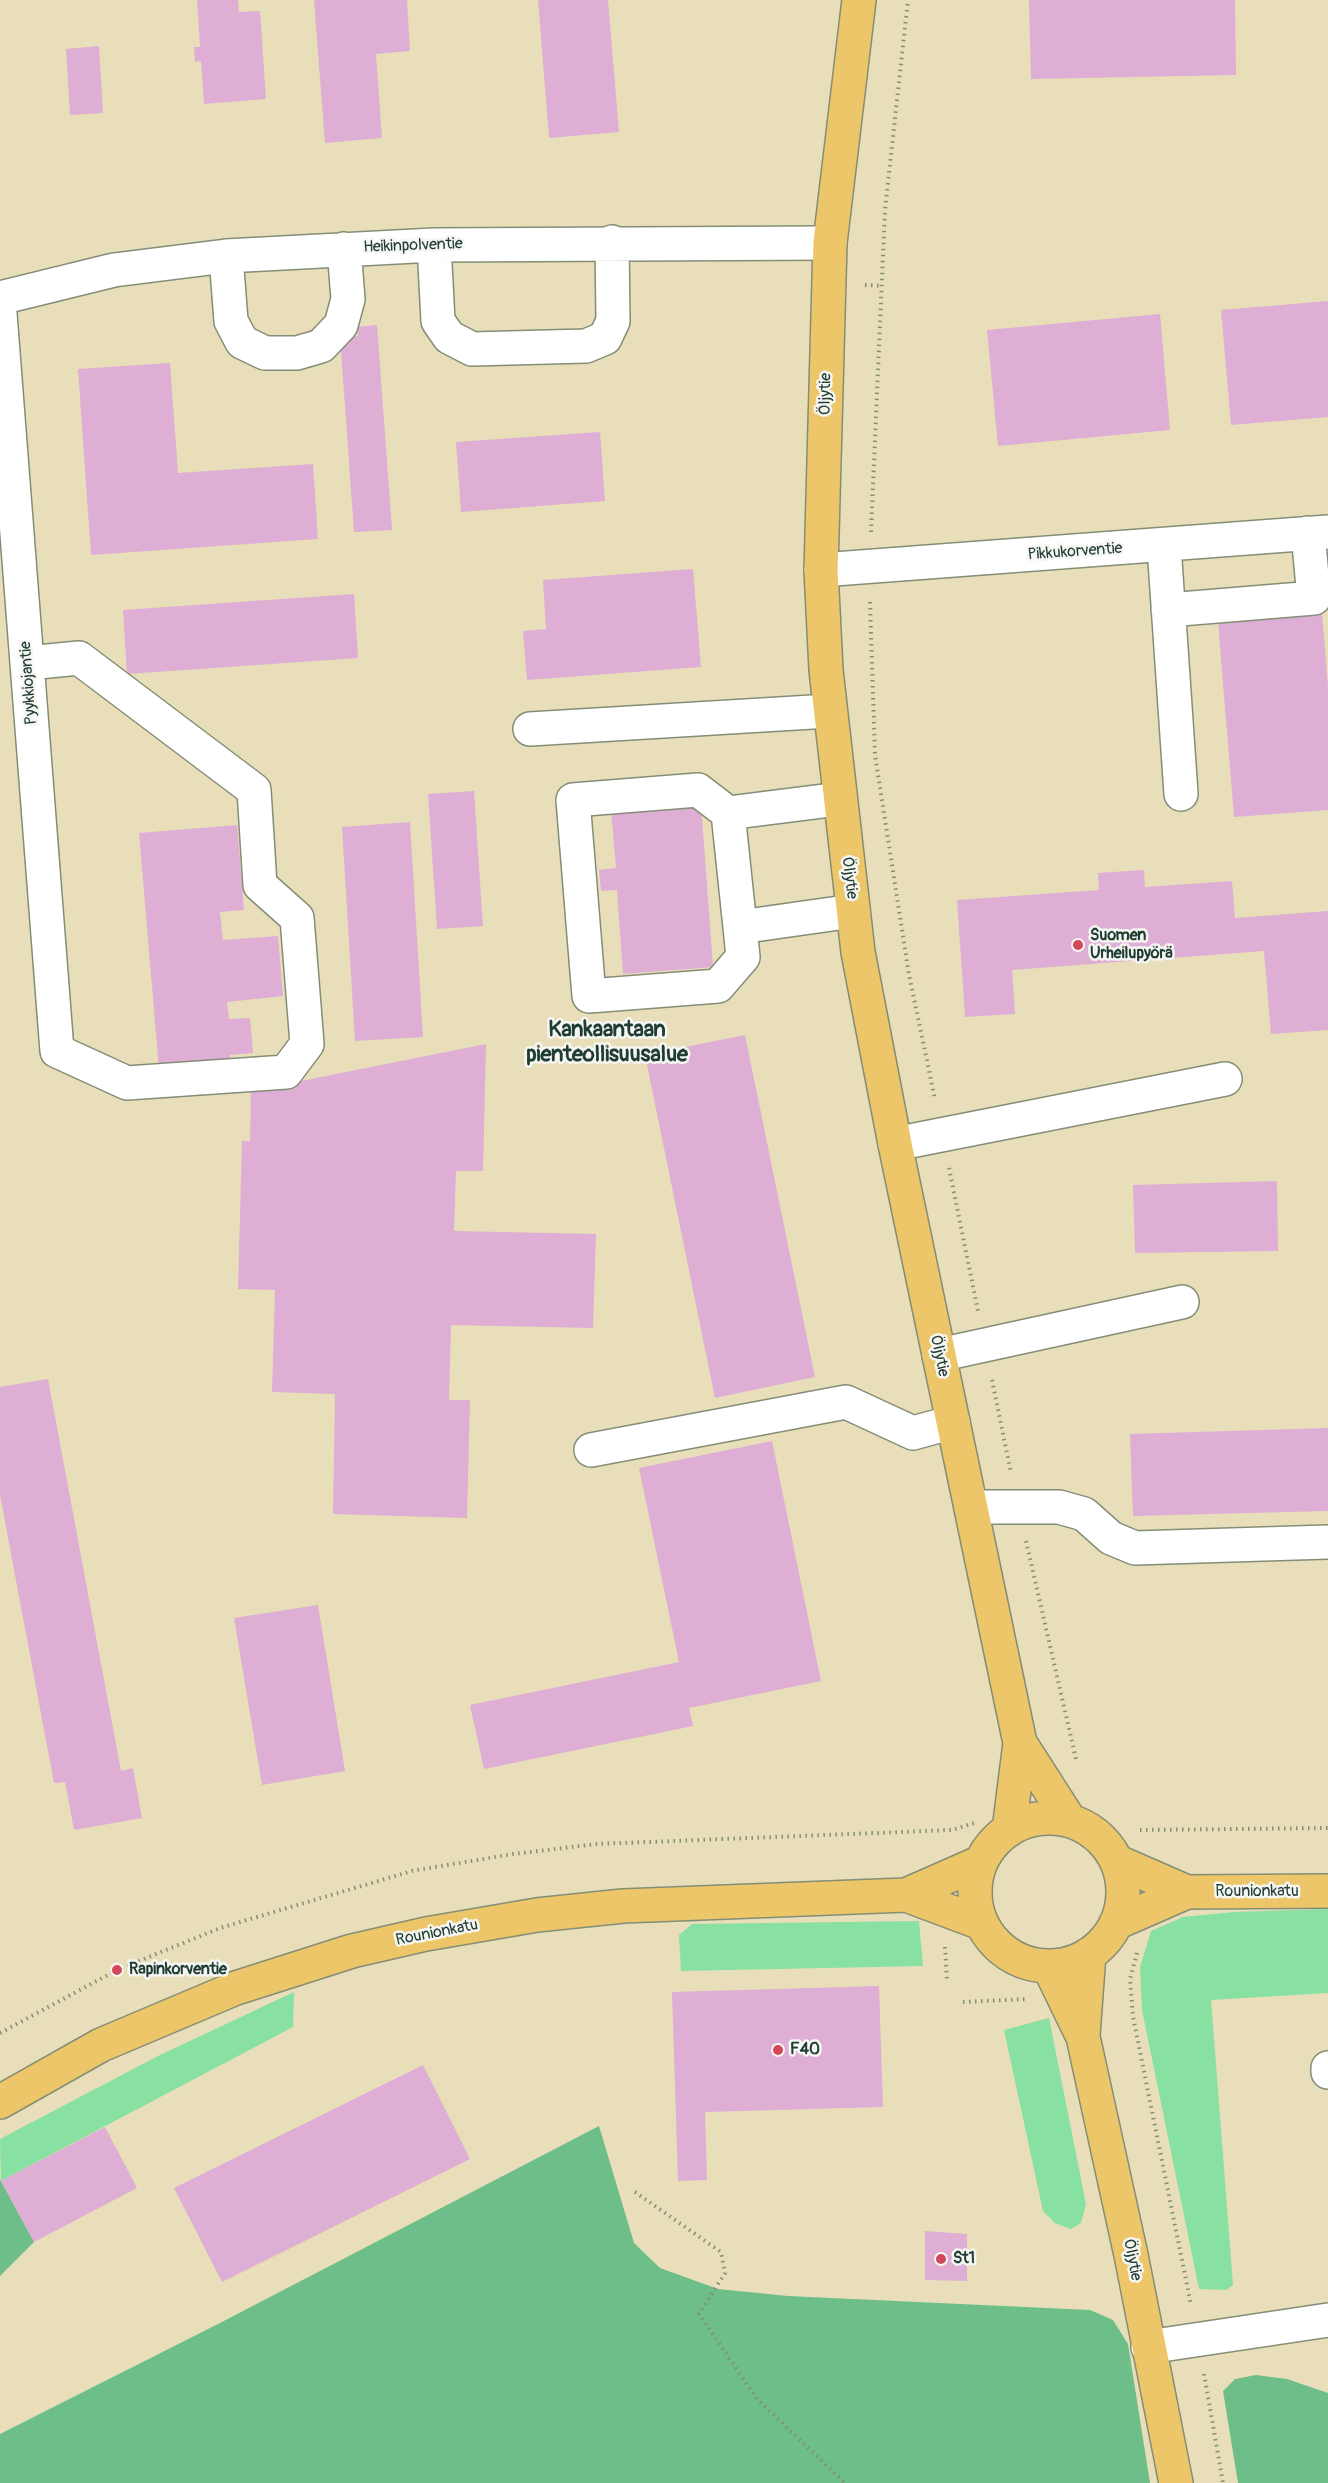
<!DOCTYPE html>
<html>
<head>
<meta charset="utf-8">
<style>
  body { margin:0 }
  canvas { display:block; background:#e8deb9 }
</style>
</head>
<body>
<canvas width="1328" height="2483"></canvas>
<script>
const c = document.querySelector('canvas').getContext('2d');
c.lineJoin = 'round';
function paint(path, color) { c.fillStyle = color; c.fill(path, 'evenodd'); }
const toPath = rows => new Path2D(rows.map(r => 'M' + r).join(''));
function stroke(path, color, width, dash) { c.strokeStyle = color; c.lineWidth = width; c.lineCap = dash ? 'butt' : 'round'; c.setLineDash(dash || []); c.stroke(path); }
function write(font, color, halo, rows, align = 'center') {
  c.font = font + ' Pangolin,sans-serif'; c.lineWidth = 5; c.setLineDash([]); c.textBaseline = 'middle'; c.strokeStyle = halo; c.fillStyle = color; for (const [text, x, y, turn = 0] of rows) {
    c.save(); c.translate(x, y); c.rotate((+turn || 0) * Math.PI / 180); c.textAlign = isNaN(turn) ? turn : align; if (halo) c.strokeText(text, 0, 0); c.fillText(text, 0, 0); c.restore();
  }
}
paint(toPath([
  [1328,1909,1328,1993,1211,2000,1233,2285,1226,2290,1199,2289,1142,2010,1140,1967,1151,1931,1183,1917,1234,1912],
  [919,1921,923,1966,681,1971,679,1935,692,1924],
  [294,1992,293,2027,1,2181,0,2139,158,2056],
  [1049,2018,1086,2204,1081,2223,1071,2229,1055,2223,1043,2211,1004,2030]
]), '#89e0a3');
paint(toPath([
  [599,2126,634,2243,660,2268,718,2289,788,2296,1090,2310,1113,2320,1128,2344,1150,2483,0,2483,0,2434,218,2324],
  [0,2179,34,2242,0,2276],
  [1256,2375,1287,2379,1328,2393,1328,2483,1238,2483,1223,2391,1235,2379]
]), '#6ebe89');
paint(toPath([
  [197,0,238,0,239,12,260,11,266,99,204,104,201,61,195,62,194,47,200,47],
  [314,0,407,0,410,51,376,54,382,138,325,143],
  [538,0,608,0,619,132,549,138],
  [1029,0,1235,0,1236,75,1031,79],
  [99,46,103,113,70,115,66,49],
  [1328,301,1328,417,1231,425,1221,310],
  [1160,314,1170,430,998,446,987,330],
  [377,325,392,530,354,532,340,337,358,336,357,327],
  [170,363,178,473,313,464,318,539,91,555,78,369],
  [600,432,605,501,461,512,456,442],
  [693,569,701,667,527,680,523,631,546,629,543,580],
  [354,594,358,658,127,674,123,610],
  [1322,613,1328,686,1328,810,1234,817,1218,622],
  [474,791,483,926,437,929,428,794],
  [701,804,713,967,623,974,617,890,601,891,599,870,616,868,611,811],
  [410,822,423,1037,355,1041,342,827],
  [237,825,244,910,220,912,223,940,278,936,283,996,227,1002,229,1019,250,1018,253,1053,230,1055,230,1063,159,1069,139,833],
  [1144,870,1145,887,1232,881,1235,918,1328,911,1328,1030,1271,1034,1264,951,1012,970,1015,1014,965,1017,957,900,1099,890,1098,873],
  [745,1035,815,1377,715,1398,645,1055],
  [486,1044,483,1171,456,1171,454,1231,596,1234,593,1328,451,1325,449,1400,470,1400,467,1518,333,1514,335,1394,272,1392,275,1290,238,1289,242,1141,250,1141,251,1091],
  [1277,1181,1278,1251,1135,1253,1133,1185],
  [48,1379,121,1771,133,1768,142,1818,74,1830,65,1782,54,1783,0,1495,0,1387],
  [1328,1428,1328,1511,1133,1516,1130,1434],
  [772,1441,821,1681,689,1708,693,1726,484,1769,470,1705,679,1662,639,1468],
  [318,1605,345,1771,262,1785,234,1618],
  [879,1986,883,2107,705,2112,707,2180,678,2181,672,1992],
  [423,2065,470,2159,222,2282,174,2188],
  [105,2127,137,2188,34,2242,1,2181],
  [925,2231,967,2234,967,2281,925,2280]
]), '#deaed4');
const minor = toPath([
  [434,245,438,321,449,337,472,349,586,346,605,338,613,321,612,242],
  [226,256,231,321,242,342,265,353,297,353,321,346,341,325,348,299,344,249],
  [0,298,114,270,226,256,434,245,830,243],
  [0,314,57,1051,127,1083,286,1072,307,1044,297,918,260,885,254,790,79,658,28,663],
  [1164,546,1181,794],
  [821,570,1328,532],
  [1168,610,1314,598,1308,533],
  [530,729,829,711],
  [839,799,728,813,698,790,573,800,589,996,718,986,743,957,740,927,853,911],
  [728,813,740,927],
  [895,1144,1225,1079],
  [939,1355,1182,1302],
  [591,1450,846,1402,913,1433,953,1422],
  [972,1507,1059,1507,1084,1514,1111,1538,1135,1548,1328,1542],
  [1328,2068,1328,2072],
  [1148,2347,1328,2320]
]);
const major = toPath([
  [859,0,830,243,821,570,826,670,858,952,895,1144,1020,1743,1009,1830],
  [1020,1743,1070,1821],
  '975 1892a74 74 0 1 1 148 0a74 74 0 1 1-148 0Z',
  [1116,1861,1187,1892],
  [906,1895,981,1862],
  [1116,1923,1187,1892,1328,1891],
  [1049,1967,1083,2037,1131,2255,1176,2483],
  [1083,2035,1089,1954],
  [0,2102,101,2045,236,1988,352,1951,426,1934,537,1915,623,1906,906,1895,981,1923]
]);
stroke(minor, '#848e76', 36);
stroke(major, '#848e76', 36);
stroke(toPath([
  [865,285,882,286],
  [871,532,885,210,908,0],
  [870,602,875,755,909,975,935,1099],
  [949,1168,978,1311],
  [992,1380,1011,1473],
  [1026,1541,1076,1759],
  [1140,1830,1328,1828],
  [945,1947,947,1980],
  [1137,1953,1130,1979,1133,2017,1191,2305],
  [963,2002,1026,1999],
  [0,2033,117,1970,220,1928,412,1871,513,1854,597,1844,952,1830,974,1823],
  [635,2192,721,2252,725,2273,699,2314,757,2399,845,2483],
  [1204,2374,1223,2483]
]), '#848e76', 4, [1.5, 4.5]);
stroke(minor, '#fff', 33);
stroke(major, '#ecc669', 33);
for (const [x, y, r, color] of [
  [1078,945,6,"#d1495b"],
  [117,1970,6,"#d1495b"],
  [778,2050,6,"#d1495b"],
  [941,2259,6,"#d1495b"]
]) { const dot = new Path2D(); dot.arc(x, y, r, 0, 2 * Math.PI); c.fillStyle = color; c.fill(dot); stroke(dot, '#f6f6f2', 2); }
write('16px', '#1f3d34', '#f6f6f2', [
  ["Heikinpolventie",413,246,-2],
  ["Öljytie",826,394,-89],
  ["Pikkukorventie",1075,552,-4],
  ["Pyykkiojantie",29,683,-94],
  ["Öljytie",849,878,83],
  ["Öljytie",939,1356,78],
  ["Rounionkatu",1257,1892],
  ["Rounionkatu",437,1933,-11],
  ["Öljytie",1132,2260,79]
]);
write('bold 16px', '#1f3d34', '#f6f6f2', [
  ["Suomen",1090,936],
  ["Urheilupyörä",1090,954],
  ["Rapinkorventie",129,1970],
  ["F40",790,2050],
  ["St1",953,2259]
], 'left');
write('bold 22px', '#1f3d34', '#f6f6f2', [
  ["Kankaantaan",607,1030],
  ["pienteollisuusalue",607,1055]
]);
</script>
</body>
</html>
